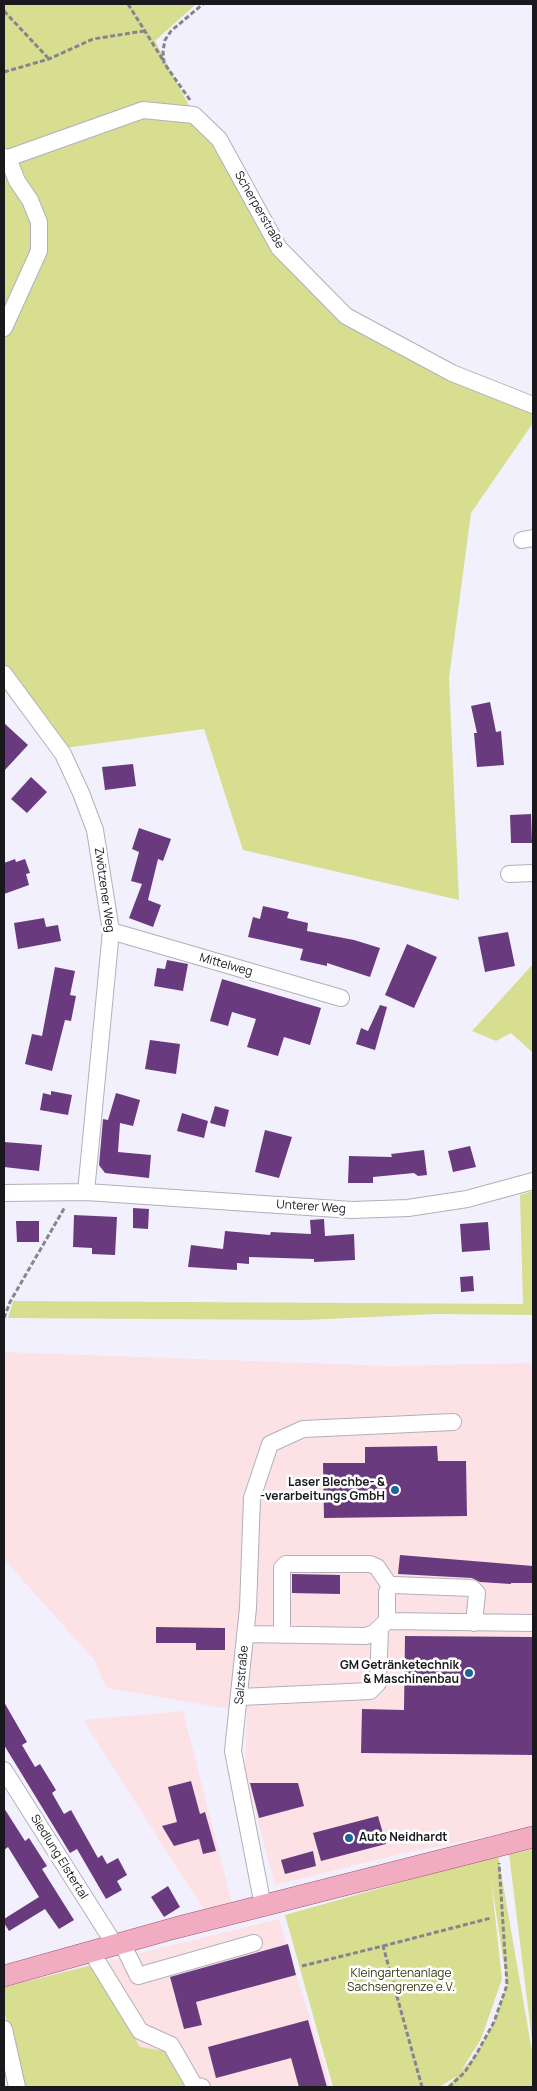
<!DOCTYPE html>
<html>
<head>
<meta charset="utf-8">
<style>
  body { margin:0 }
  #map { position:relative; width:537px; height:2091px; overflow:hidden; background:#f3f0fe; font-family:Manrope,sans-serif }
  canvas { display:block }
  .frame { position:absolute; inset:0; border:5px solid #19181d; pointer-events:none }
</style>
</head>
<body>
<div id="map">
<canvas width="537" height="2091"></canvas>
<div class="frame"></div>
</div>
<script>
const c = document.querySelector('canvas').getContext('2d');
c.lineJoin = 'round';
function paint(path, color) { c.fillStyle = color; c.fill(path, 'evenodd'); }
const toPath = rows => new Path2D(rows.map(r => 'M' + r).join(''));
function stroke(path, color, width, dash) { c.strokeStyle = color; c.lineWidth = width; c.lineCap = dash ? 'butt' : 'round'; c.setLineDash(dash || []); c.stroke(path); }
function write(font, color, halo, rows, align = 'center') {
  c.font = font + ' Manrope,sans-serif'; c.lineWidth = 5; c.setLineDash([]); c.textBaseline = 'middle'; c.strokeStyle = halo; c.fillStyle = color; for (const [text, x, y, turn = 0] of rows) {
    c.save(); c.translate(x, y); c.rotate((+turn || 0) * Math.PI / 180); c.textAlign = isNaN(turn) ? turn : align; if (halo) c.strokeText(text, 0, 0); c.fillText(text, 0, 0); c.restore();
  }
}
paint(toPath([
  [4,1352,389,1366,533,1363,533,1827,401,1854,275,1885,245,1773,247,1712,106,1688,95,1661,4,1559],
  [183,1711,232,1903,204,1910,83,1720],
  [279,1919,331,2087,186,2087,140,2048,92,1965]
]), '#fce1e5');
paint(toPath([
  [6,4,196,4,155,41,194,115,219,139,279,248,346,316,533,405,533,423,471,513,449,678,459,900,243,850,204,729,65,748,65,744,4,666,4,6],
  [533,964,533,1053,511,1033,496,1041,472,1031],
  [533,1191,533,1315,436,1314,304,1320,8,1318,13,1301,523,1304,520,1195],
  [533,1849,533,2048,509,1854],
  [498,1855,533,2057,533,2087,446,2087,457,2076,439,2087,333,2087,285,1915],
  [491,1879,507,1985,494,2022,477,2053,461,2071,481,2039,502,1979],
  [92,1965,140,2047,164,2051,186,2087,22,2087,4,2009,4,1987]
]), '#d7de90');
paint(toPath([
  [490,702,496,732,501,731,504,765,477,767,474,733,477,733,471,706],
  [4,723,28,745,4,771],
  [133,764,136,786,105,790,102,767],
  [31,777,47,792,27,813,11,799],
  [531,814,532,843,511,843,510,815],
  [139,828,171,839,163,861,158,859,148,900,161,905,153,927,129,918,142,884,131,881,139,852,132,849],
  [15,859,16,862,25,859,30,873,26,874,29,885,4,894,4,863],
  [263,906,289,912,287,918,308,923,307,931,354,940,380,948,370,977,327,963,327,966,300,960,303,949,248,937,253,917,260,919],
  [44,918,46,927,58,925,61,941,18,949,14,923],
  [508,932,515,966,485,972,478,937],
  [407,944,437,957,414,1008,385,995],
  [167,960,188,964,183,991,154,986,157,968,165,969],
  [55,967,75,971,70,995,76,996,71,1021,65,1020,52,1071,25,1064,32,1034,42,1036],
  [222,979,321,1008,310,1045,284,1037,278,1056,247,1047,256,1019,232,1012,228,1026,210,1021],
  [380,1005,387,1007,375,1050,356,1044,361,1028,368,1031],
  [150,1040,180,1044,176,1074,145,1069],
  [51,1091,72,1095,68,1115,40,1110,43,1093,51,1095],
  [116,1093,140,1100,133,1126,120,1123,118,1152,151,1155,149,1178,105,1173,99,1165,103,1119,108,1120],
  [215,1106,229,1110,225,1127,210,1123],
  [182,1113,208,1121,204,1138,177,1131],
  [265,1130,292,1137,279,1178,255,1172],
  [4,1142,42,1145,39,1171,4,1167],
  [470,1146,476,1167,453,1172,448,1151],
  [424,1150,427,1175,418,1176,414,1173,373,1177,373,1183,348,1183,349,1156,392,1157,391,1154],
  [133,1208,149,1209,148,1229,133,1228],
  [74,1215,117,1217,115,1255,92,1254,92,1248,73,1247],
  [324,1219,325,1236,354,1234,355,1260,314,1262,314,1259,249,1257,249,1264,237,1263,237,1270,188,1267,191,1245,223,1249,225,1231,270,1235,271,1232,311,1234,310,1220],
  [16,1221,39,1221,39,1242,17,1242],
  [488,1222,490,1250,462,1252,460,1224],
  [473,1276,474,1291,461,1292,460,1277],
  [437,1446,438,1461,466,1461,467,1516,324,1518,323,1463,365,1463,365,1447],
  [400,1555,533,1566,533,1583,511,1583,511,1584,480,1582,472,1578,398,1574],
  [292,1574,340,1575,340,1594,292,1593],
  [156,1627,225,1628,225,1650,196,1650,196,1643,156,1643],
  [405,1636,533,1637,533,1755,361,1753,362,1709,404,1710],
  [4,1702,27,1742,22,1745,35,1767,40,1764,56,1790,52,1793,64,1814,71,1810,98,1858,102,1855,107,1864,118,1858,127,1875,117,1881,122,1890,106,1899,77,1849,70,1853,4,1745],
  [191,1781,200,1814,205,1812,216,1851,203,1854,199,1839,174,1846,162,1826,177,1822,168,1787],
  [250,1783,298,1783,304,1806,259,1818],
  [4,1808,25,1841,29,1838,47,1866,42,1869,74,1920,59,1929,45,1909,9,1931,4,1923,4,1919,39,1897,8,1847,4,1850],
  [378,1816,386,1844,321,1861,313,1833],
  [313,1851,316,1866,285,1874,281,1860],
  [168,1886,180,1907,164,1917,151,1897],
  [288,1944,296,1975,196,2002,202,2025,184,2029,170,1977],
  [308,2020,327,2087,299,2087,291,2058,216,2078,208,2047]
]), '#6a3a7f');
const minor = toPath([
  [4,157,8,158,143,110,194,115,219,139,279,248,346,316,452,373,533,405],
  [4,328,39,251,39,222,30,200,17,181,8,158],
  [522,540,533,538],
  [4,674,63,754,81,793,95,830,111,931,86,1192],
  [509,874,533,873],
  [111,931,341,998],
  [4,1193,86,1192,352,1210,408,1208,467,1199,533,1181],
  [387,1621,387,1592,390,1586,394,1585,472,1588,477,1593,474,1623],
  [245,1634,366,1636,374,1633,387,1621,533,1623],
  [282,1635,282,1568,286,1564,370,1564,377,1567,390,1586],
  [240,1697,370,1691,378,1683,380,1628],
  [4,1770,115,1945],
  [263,1906,233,1751,248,1608,252,1498,270,1444,303,1429,453,1422],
  [122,1943,138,1976,254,1943],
  [94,1951,97,1961,140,2031,171,2045,194,2085,202,2087],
  [4,2029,17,2087]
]);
const major = toPath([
  [4,1976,175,1928,533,1837]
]);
stroke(minor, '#b2afbc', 18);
stroke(major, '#9f546e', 22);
stroke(toPath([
  [128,4,163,60],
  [4,11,49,59],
  [4,72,49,59,93,39,144,31],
  [190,100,164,63,163,51,165,40,171,31,203,4],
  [4,1318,10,1302,65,1207],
  [383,1946,491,1918],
  [302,1966,383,1946,422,2087],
  [449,2087,465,2072,477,2053,494,2022,507,1985,499,1863]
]), '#86848e', 3, [5, 2.5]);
stroke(minor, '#fff', 16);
stroke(major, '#f1acc2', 21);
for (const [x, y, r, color] of [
  [395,1490,5,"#1c6599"],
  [469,1673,5,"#1c6599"],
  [349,1838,5,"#1c6599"]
]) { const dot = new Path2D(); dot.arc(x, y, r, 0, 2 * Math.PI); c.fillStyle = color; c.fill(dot); stroke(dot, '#fff', 2); }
write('12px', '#19181d', '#fff', [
  ["Scherperstraße",259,210,60],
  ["Zwötzener Weg",104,890,82],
  ["Mittelweg",226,965,16],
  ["Unterer Weg",311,1207,4],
  ["Salzstraße",242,1675,-85],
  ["Siedlung Elstertal",59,1857,58]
]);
write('bold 12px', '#19181d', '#fff', [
  ["Laser Blechbe- &",385,1483],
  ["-verarbeitungs GmbH",385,1497],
  ["GM Getränketechnik",459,1666],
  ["& Maschinenbau",459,1680],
  ["Auto Neidhardt",359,1838,"left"]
], 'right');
write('12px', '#363910', '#fff', [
  ["Kleingartenanlage",401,1974],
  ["Sachsengrenze e.V.",401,1988]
]);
</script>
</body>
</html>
